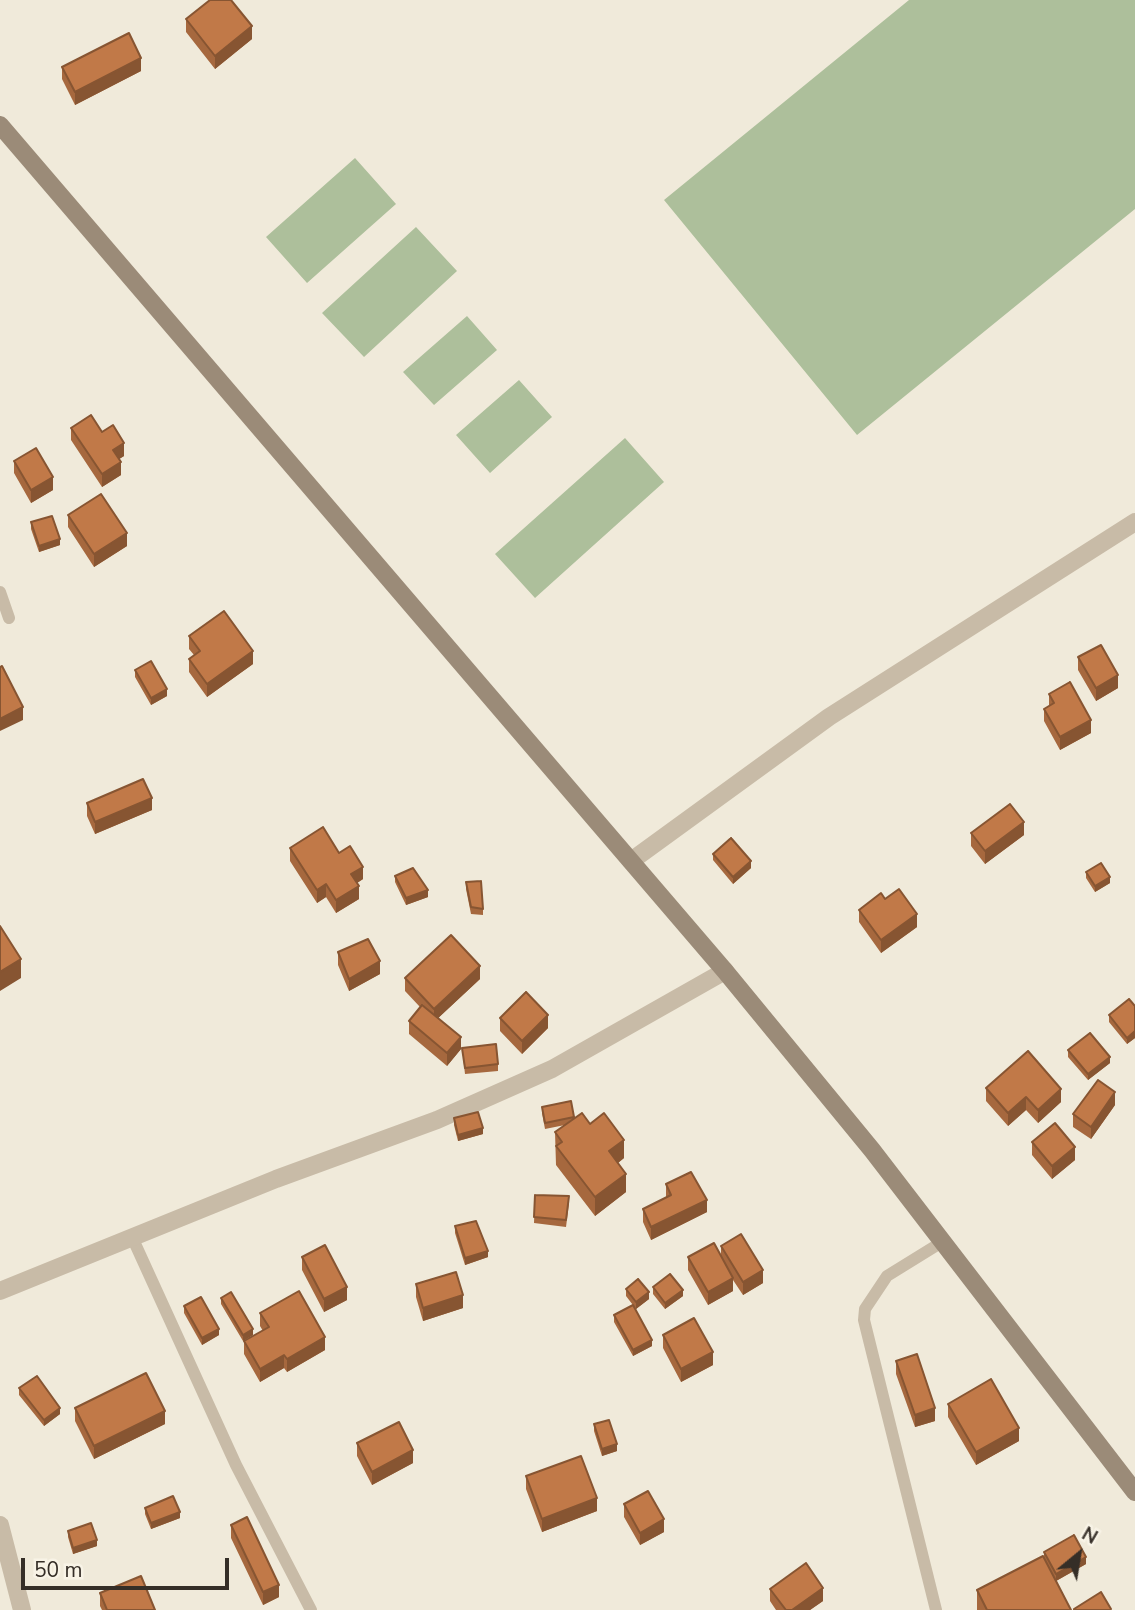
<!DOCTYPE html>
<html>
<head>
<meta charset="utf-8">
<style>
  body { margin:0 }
  #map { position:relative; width:1135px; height:1610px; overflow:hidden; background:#f0eada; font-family:"Nunito Sans",sans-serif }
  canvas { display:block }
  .north { position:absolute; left:1044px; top:1519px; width:70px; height:70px; -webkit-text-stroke:5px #f8f3e6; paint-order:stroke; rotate:30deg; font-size:19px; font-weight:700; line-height:28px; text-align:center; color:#352e27 }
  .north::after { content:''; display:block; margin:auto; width:24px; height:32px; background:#352e27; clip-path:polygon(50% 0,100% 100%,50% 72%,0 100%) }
  .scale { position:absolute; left:21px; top:1558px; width:208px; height:32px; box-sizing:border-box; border:4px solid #352e27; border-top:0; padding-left:9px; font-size:21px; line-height:24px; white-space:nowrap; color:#352e27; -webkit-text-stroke:5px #f8f3e6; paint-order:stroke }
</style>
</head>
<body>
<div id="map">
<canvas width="1135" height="1610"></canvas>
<div class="north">N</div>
<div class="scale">50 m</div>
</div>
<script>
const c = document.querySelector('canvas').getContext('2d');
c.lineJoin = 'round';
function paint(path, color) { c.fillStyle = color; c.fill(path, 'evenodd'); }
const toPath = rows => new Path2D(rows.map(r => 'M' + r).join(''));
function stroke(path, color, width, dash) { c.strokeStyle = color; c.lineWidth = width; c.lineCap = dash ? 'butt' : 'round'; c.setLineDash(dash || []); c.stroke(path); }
paint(toPath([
  [909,0,1135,0,1135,209,857,435,664,200],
  [355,158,396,204,307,283,266,237],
  [416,227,457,271,364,357,322,313],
  [467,316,497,350,434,405,403,372],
  [519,380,552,417,490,473,456,435],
  [625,438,664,482,535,598,495,554]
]), '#adbf9b');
stroke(toPath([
  [0,592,9,618],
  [132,1237,236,1465,311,1610],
  [936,1610,864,1320,865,1309,887,1276,942,1242]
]), '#c8bba7', 12);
stroke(toPath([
  [631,861,829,717,1135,522],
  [0,1291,276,1179,437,1120,552,1069,725,971],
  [0,1525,22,1610]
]), '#c8bba7', 18);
stroke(toPath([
  [0,125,725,971,872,1150,1135,1492]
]), '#9b8b78', 18);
paint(toPath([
  [186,19,252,39,215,69,186,32],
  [62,67,141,71,75,105,62,79],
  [71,428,102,432,124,456,119,459,121,475,102,487,71,440],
  [14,461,53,490,31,503,14,473],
  [68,515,127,546,94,567,68,527],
  [31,522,60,545,39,552,31,529],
  [189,636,253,664,207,697,189,672,189,659,194,655,189,649],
  [1078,657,1118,688,1096,701,1078,670],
  [135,670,167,696,151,705,135,677],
  [1049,694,1091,733,1060,750,1044,721,1044,709,1049,706],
  [87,803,152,810,95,834,87,816],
  [971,833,1024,835,985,864,971,846],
  [290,848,339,853,363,879,357,883,359,899,336,913,326,897,317,903,290,861],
  [713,854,751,868,733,884,713,860],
  [1086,872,1110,883,1095,892,1086,878],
  [395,876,428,897,406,905,395,882],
  [466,882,483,909,483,915,471,914,466,889],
  [885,899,917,927,881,953,859,922,859,910],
  [338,952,380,974,349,991,338,965],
  [405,978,480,979,438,1018,461,1049,447,1066,409,1034,409,1021,420,1007,405,991],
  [1135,1006,1135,1038,1127,1044,1109,1022,1109,1015],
  [500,1018,548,1028,522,1054,500,1031],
  [462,1048,498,1064,498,1071,465,1074],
  [1068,1050,1110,1063,1088,1080,1068,1057],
  [986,1088,1061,1102,1038,1123,1026,1110,1008,1126,986,1101],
  [571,1101,574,1118,590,1124,624,1158,618,1163,626,1192,595,1216,556,1165,555,1132,565,1125,545,1129,542,1113,542,1107],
  [1115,1105,1091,1139,1073,1127,1073,1114],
  [454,1118,483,1134,458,1141,454,1125],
  [1032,1142,1075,1160,1052,1179,1032,1155],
  [666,1184,707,1212,651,1240,643,1222,643,1209,666,1198],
  [535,1195,569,1203,566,1227,534,1223],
  [455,1226,488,1257,465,1265,455,1233],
  [721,1246,763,1283,743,1295,733,1280,733,1291,708,1305,688,1270,688,1257,721,1255],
  [302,1257,347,1300,324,1312,302,1270],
  [416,1284,463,1308,423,1321,416,1297],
  [653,1287,683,1296,665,1309,653,1294],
  [626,1289,649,1299,636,1309,626,1296],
  [221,1298,253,1335,243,1341,221,1304],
  [184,1306,219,1335,202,1345,184,1313],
  [260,1313,325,1350,287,1372,284,1368,260,1382,244,1354,244,1341,263,1331,260,1326],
  [614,1315,652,1346,633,1356,614,1322],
  [663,1335,713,1365,681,1382,663,1348],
  [896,1361,935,1421,915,1427,896,1374],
  [19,1388,60,1414,44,1426,19,1395],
  [948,1404,1019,1441,976,1465,948,1417],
  [75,1408,165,1424,94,1459,75,1421],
  [594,1424,617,1451,602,1456,594,1431],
  [357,1443,413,1463,372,1485,357,1456],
  [526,1476,597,1511,542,1532,526,1489],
  [624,1504,664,1532,640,1545,624,1517],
  [145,1508,180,1518,151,1529,145,1514],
  [231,1525,279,1597,263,1605,231,1538],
  [68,1531,97,1546,73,1554,68,1537],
  [1044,1552,1086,1564,1056,1581,1071,1610,977,1610,977,1590,1044,1557],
  [770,1589,823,1601,810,1610,776,1610,770,1601],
  [100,1593,155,1610,102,1610,100,1606]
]), '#a6683e');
paint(toPath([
  [252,26,252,39,215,69,215,56],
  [141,58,141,71,75,105,75,92],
  [124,443,124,456,113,463,113,450],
  [121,462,121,475,102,487,102,474],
  [53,477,53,490,31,503,31,490],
  [127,533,127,546,94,567,94,554],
  [60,539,60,545,39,552,39,546],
  [253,651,253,664,207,697,207,684],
  [1118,675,1118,688,1096,701,1096,688],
  [167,689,167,696,151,705,151,698],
  [23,707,23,720,0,731,0,719],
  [1091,720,1091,733,1060,750,1060,737],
  [152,798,152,810,95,834,95,822],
  [1024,822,1024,835,985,864,985,851],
  [751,861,751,868,733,884,733,877],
  [363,867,363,879,351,887,351,874],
  [1110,877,1110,883,1095,892,1095,886],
  [326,884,326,897,317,903,317,890],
  [359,886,359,899,336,913,336,900],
  [428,890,428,897,406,905,406,898],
  [917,914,917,927,881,953,881,940],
  [21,959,21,978,0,991,0,972],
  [380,961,380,974,349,991,349,979],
  [480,966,480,979,434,1022,434,1009],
  [548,1015,548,1028,522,1054,522,1041],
  [1135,1031,1135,1038,1127,1044,1127,1038],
  [461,1037,461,1049,447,1066,447,1053],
  [1110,1057,1110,1063,1088,1080,1088,1074],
  [1061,1089,1061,1102,1038,1123,1038,1110],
  [1115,1092,1115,1105,1091,1139,1091,1127],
  [1026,1097,1026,1110,1008,1126,1008,1113],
  [483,1128,483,1134,458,1141,458,1135],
  [624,1140,624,1158,609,1170,609,1151],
  [1075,1147,1075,1160,1052,1179,1052,1166],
  [626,1174,626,1192,595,1216,595,1197],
  [707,1200,707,1212,651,1240,651,1227],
  [488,1251,488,1257,465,1265,465,1258],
  [763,1270,763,1283,743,1295,743,1282],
  [733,1278,733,1291,708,1305,708,1292],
  [347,1287,347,1300,324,1312,324,1299],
  [683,1290,683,1296,665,1309,665,1303],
  [649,1292,649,1299,636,1309,636,1302],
  [463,1295,463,1308,423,1321,423,1308],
  [219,1329,219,1335,202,1345,202,1338],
  [253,1329,253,1335,243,1341,243,1335],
  [325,1337,325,1350,287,1372,287,1359],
  [652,1340,652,1346,633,1356,633,1350],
  [713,1352,713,1365,681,1382,681,1369],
  [284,1355,284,1368,260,1382,260,1369],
  [60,1408,60,1414,44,1426,44,1420],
  [935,1408,935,1421,915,1427,915,1415],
  [165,1411,165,1424,94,1459,94,1446],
  [1019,1428,1019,1441,976,1465,976,1452],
  [617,1444,617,1451,602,1456,602,1449],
  [413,1450,413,1463,372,1485,372,1472],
  [597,1498,597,1511,542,1532,542,1519],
  [180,1512,180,1518,151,1529,151,1523],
  [664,1519,664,1532,640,1545,640,1533],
  [97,1540,97,1546,73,1554,73,1548],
  [1086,1557,1086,1564,1056,1581,1056,1574],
  [279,1585,279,1597,263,1605,263,1592],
  [823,1588,823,1601,810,1610,792,1610]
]), '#875532');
const building = toPath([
  [210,0,231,0,252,26,215,56,186,19,210,0],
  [129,33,141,58,75,92,62,67,129,33],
  [91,415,102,432,113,425,124,443,113,450,121,462,102,474,71,428,91,415],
  [36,448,53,477,31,490,14,461,36,448],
  [101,494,127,533,94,554,68,515,101,494],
  [52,516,60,539,39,546,31,522,52,516],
  [224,611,253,651,207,684,189,659,200,651,189,636,224,611],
  [1101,645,1118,675,1096,688,1078,657,1101,645],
  [151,661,167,689,151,698,135,670,151,661],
  [2,666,23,707,0,719,0,667,2,666],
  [1070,682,1091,720,1060,737,1044,709,1054,703,1049,694,1070,682],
  [143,779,152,798,95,822,87,803,143,779],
  [1010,804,1024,822,985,851,971,833,1010,804],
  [323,827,339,853,350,846,363,867,351,874,359,886,336,900,326,884,317,890,290,848,323,827],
  [731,838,751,861,733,877,713,854,731,838],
  [1101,863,1110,877,1095,886,1086,872,1101,863],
  [413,868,428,890,406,898,395,876,413,868],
  [481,881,483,909,471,907,466,882,481,881],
  [899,889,917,914,881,940,859,910,881,893,885,899,899,889],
  [0,926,21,959,0,972,0,926],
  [451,935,480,966,434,1009,405,978,451,935],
  [368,939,380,961,349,979,338,952,368,939],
  [526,992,548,1015,522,1041,500,1018,526,992],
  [1129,999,1135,1006,1135,1031,1127,1038,1109,1015,1129,999],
  [422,1005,461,1037,447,1053,409,1021,422,1005],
  [1090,1033,1110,1057,1088,1074,1068,1050,1090,1033],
  [496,1044,498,1064,465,1068,462,1048,496,1044],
  [1028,1051,1061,1089,1038,1110,1026,1097,1008,1113,986,1088,1028,1051],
  [1098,1080,1115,1092,1091,1127,1073,1114,1098,1080],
  [571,1101,574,1117,545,1123,542,1107,571,1101],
  [478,1112,483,1128,458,1135,454,1118,478,1112],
  [582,1113,590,1124,604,1113,624,1140,609,1151,626,1174,595,1197,556,1146,562,1142,555,1132,582,1113],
  [1055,1123,1075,1147,1052,1166,1032,1142,1055,1123],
  [691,1172,707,1200,651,1227,643,1209,671,1195,666,1184,691,1172],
  [535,1195,569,1196,566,1220,534,1217,535,1195],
  [476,1221,488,1251,465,1258,455,1226,476,1221],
  [741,1234,763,1270,743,1282,721,1246,741,1234],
  [714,1243,733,1278,708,1292,688,1257,714,1243],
  [325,1245,347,1287,324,1299,302,1257,325,1245],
  [456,1272,463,1295,423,1308,416,1284,456,1272],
  [670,1274,683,1290,665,1303,653,1287,670,1274],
  [638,1279,649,1292,636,1302,626,1289,638,1279],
  [299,1291,325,1337,287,1359,284,1355,260,1369,244,1341,269,1327,260,1313,299,1291],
  [231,1292,253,1329,243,1335,221,1298,231,1292],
  [201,1297,219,1329,202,1338,184,1306,201,1297],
  [633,1305,652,1340,633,1350,614,1315,633,1305],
  [694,1318,713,1352,681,1369,663,1335,694,1318],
  [917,1354,935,1408,915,1415,896,1361,917,1354],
  [146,1373,165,1411,94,1446,75,1408,146,1373],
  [37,1376,60,1408,44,1420,19,1388,37,1376],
  [991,1379,1019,1428,976,1452,948,1404,991,1379],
  [609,1420,617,1444,602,1449,594,1424,609,1420],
  [399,1422,413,1450,372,1472,357,1443,399,1422],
  [581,1456,597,1498,542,1519,526,1476,581,1456],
  [648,1491,664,1519,640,1533,624,1504,648,1491],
  [173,1496,180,1512,151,1523,145,1508,173,1496],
  [247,1517,279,1585,263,1592,231,1525,247,1517],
  [91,1523,97,1540,73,1548,68,1531,91,1523],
  [1074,1535,1086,1557,1056,1574,1044,1552,1074,1535],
  [1043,1556,1071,1610,987,1610,977,1590,1043,1556],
  [806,1563,823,1588,792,1610,786,1610,770,1589,806,1563],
  [141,1576,155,1610,107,1610,100,1593,141,1576],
  [1101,1592,1111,1609,1110,1610,1074,1610,1074,1609,1101,1592]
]);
paint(building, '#c17948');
stroke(building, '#875532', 2);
</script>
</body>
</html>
